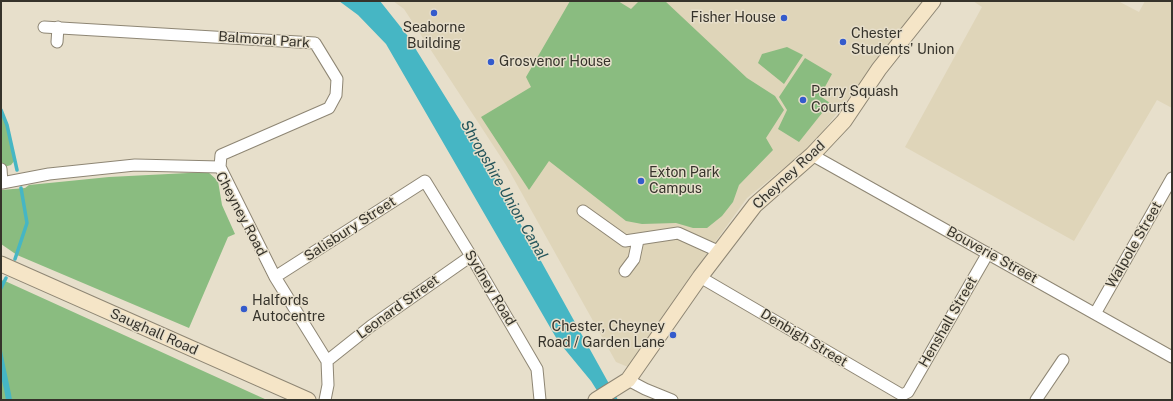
<!DOCTYPE html>
<html>
<head>
<meta charset="utf-8">
<style>
  body { margin:0 }
  #map { position:relative; width:1173px; height:401px; overflow:hidden; background:#e7dfcb; font-family:"Public Sans",sans-serif }
  canvas { display:block }
  .frame { position:absolute; inset:0; border:2px solid #36332b; pointer-events:none }
</style>
</head>
<body>
<div id="map">
<canvas width="1173" height="401"></canvas>
<div class="frame"></div>
</div>
<script>
const c = document.querySelector('canvas').getContext('2d');
c.lineJoin = 'round';
function paint(path, color) { c.fillStyle = color; c.fill(path, 'evenodd'); }
const toPath = rows => new Path2D(rows.map(r => 'M' + r).join(''));
function stroke(path, color, width, dash) { c.strokeStyle = color; c.lineWidth = width; c.lineCap = dash ? 'butt' : 'round'; c.setLineDash(dash || []); c.stroke(path); }
function write(font, color, halo, rows, align = 'center') {
  c.font = font + ' "Public Sans",sans-serif'; c.lineWidth = 3; c.setLineDash([]); c.textBaseline = 'middle'; c.strokeStyle = halo; c.fillStyle = color; for (const [text, x, y, turn = 0] of rows) {
    c.save(); c.translate(x, y); c.rotate((+turn || 0) * Math.PI / 180); c.textAlign = isNaN(turn) ? turn : align; if (halo) c.strokeText(text, 0, 0); c.fillText(text, 0, 0); c.restore();
  }
}
paint(toPath([
  [393,1,924,1,813,144,747,198,692,274,628,367,616,362,506,165,404,9],
  [973,1,1118,1,1139,12,1145,1,1172,1,1172,108,1157,100,1074,241,905,147,982,7]
]), '#dfd5b9');
paint(toPath([
  [570,1,618,1,631,9,639,1,665,1,747,78,775,96,784,110,766,138,773,150,739,185,733,202,722,216,707,228,693,228,676,223,642,224,626,221,549,161,529,190,481,117,531,87,526,77],
  [787,47,803,55,784,84,758,63,762,54],
  [805,58,832,74,820,96,830,103,799,142,778,129,787,110,779,97],
  [1,110,7,125,15,160,11,165,1,168],
  [208,172,218,181,222,205,235,234,228,237,189,328,17,255,1,244,1,190,25,188,29,185,109,177],
  [1,280,5,281,267,400,1,400]
]), '#8abc80');
paint(toPath([
  [339,1,380,1,407,35,490,169,618,400,603,400,591,381,558,341,386,44,358,15],
  [1,346,11,394,12,400,6,400,4,389,1,377]
]), '#46b6c4');
stroke(toPath([
  [1,110,7,125,17,170],
  [15,259,27,223,21,188],
  [1,288,6,278]
]), '#46b6c4', 3.5);
const street = toPath([
  [44,27,315,43,337,79,336,95,329,108,221,155,220,167],
  [57,42,58,27],
  [812,155,1172,357],
  [1,169,2,183,49,174,135,165,220,167,275,277,327,361,328,385,325,400],
  [583,211,625,241,678,233,720,252],
  [625,271,634,259,638,240],
  [275,277,425,181,471,256,537,369,540,400],
  [700,277,902,395,908,392,988,253],
  [1096,312,1172,178],
  [327,361,371,326,471,256],
  [628,380,645,389,672,400],
  [1036,400,1063,360]
]);
const secondary = toPath([
  [1,264,308,400],
  [596,400,628,380,700,277,755,205,812,155,844,121,879,69,933,1]
]);
stroke(street, '#8e8674', 13);
stroke(secondary, '#8e8674', 17);
stroke(street, '#fff', 11);
stroke(secondary, '#f5e5c7', 15);
for (const [x, y, r, color] of [
  [434,13,4,"#345bcc"],
  [784,18,4,"#345bcc"],
  [843,42,4,"#345bcc"],
  [491,62,4,"#345bcc"],
  [803,100,4,"#345bcc"],
  [641,181,4,"#345bcc"],
  [244,309,4,"#345bcc"],
  [673,335,4,"#345bcc"]
]) { const dot = new Path2D(); dot.arc(x, y, r, 0, 2 * Math.PI); c.fillStyle = color; c.fill(dot); stroke(dot, '#e7dfcb', 1.5); }
write('14px', '#36332b', '#e7dfcb', [
  ["Fisher House",776,18,"right"],
  ["Seaborne",434,28,"center"],
  ["Building",434,44,"center"],
  ["Chester",851,34],
  ["Students' Union",851,50],
  ["Grosvenor House",499,62],
  ["Parry Squash",811,92],
  ["Courts",811,108],
  ["Exton Park",649,173],
  ["Campus",649,189],
  ["Halfords",252,301],
  ["Autocentre",252,317],
  ["Chester, Cheyney",665,327,"right"],
  ["Road / Garden Lane",665,343,"right"]
], 'left');
write('14px', '#36332b', '#e7dfcb', [
  ["Balmoral Park",264,40,4],
  ["Cheyney Road",789,175,-43],
  ["Cheyney Road",241,214,62],
  ["Salisbury Street",350,229,-33],
  ["Walpole Street",1134,245,-60],
  ["Bouverie Street",992,255,29],
  ["Sydney Road",490,288,59],
  ["Leonard Street",398,307,-36],
  ["Henshall Street",948,322,-60],
  ["Saughall Road",154,332,24],
  ["Denbigh Street",804,338,31]
]);
write('italic 15px', '#25555b', '#e7dfcb', [
  ["Shropshire Union Canal",504,190,60]
]);
</script>
</body>
</html>
